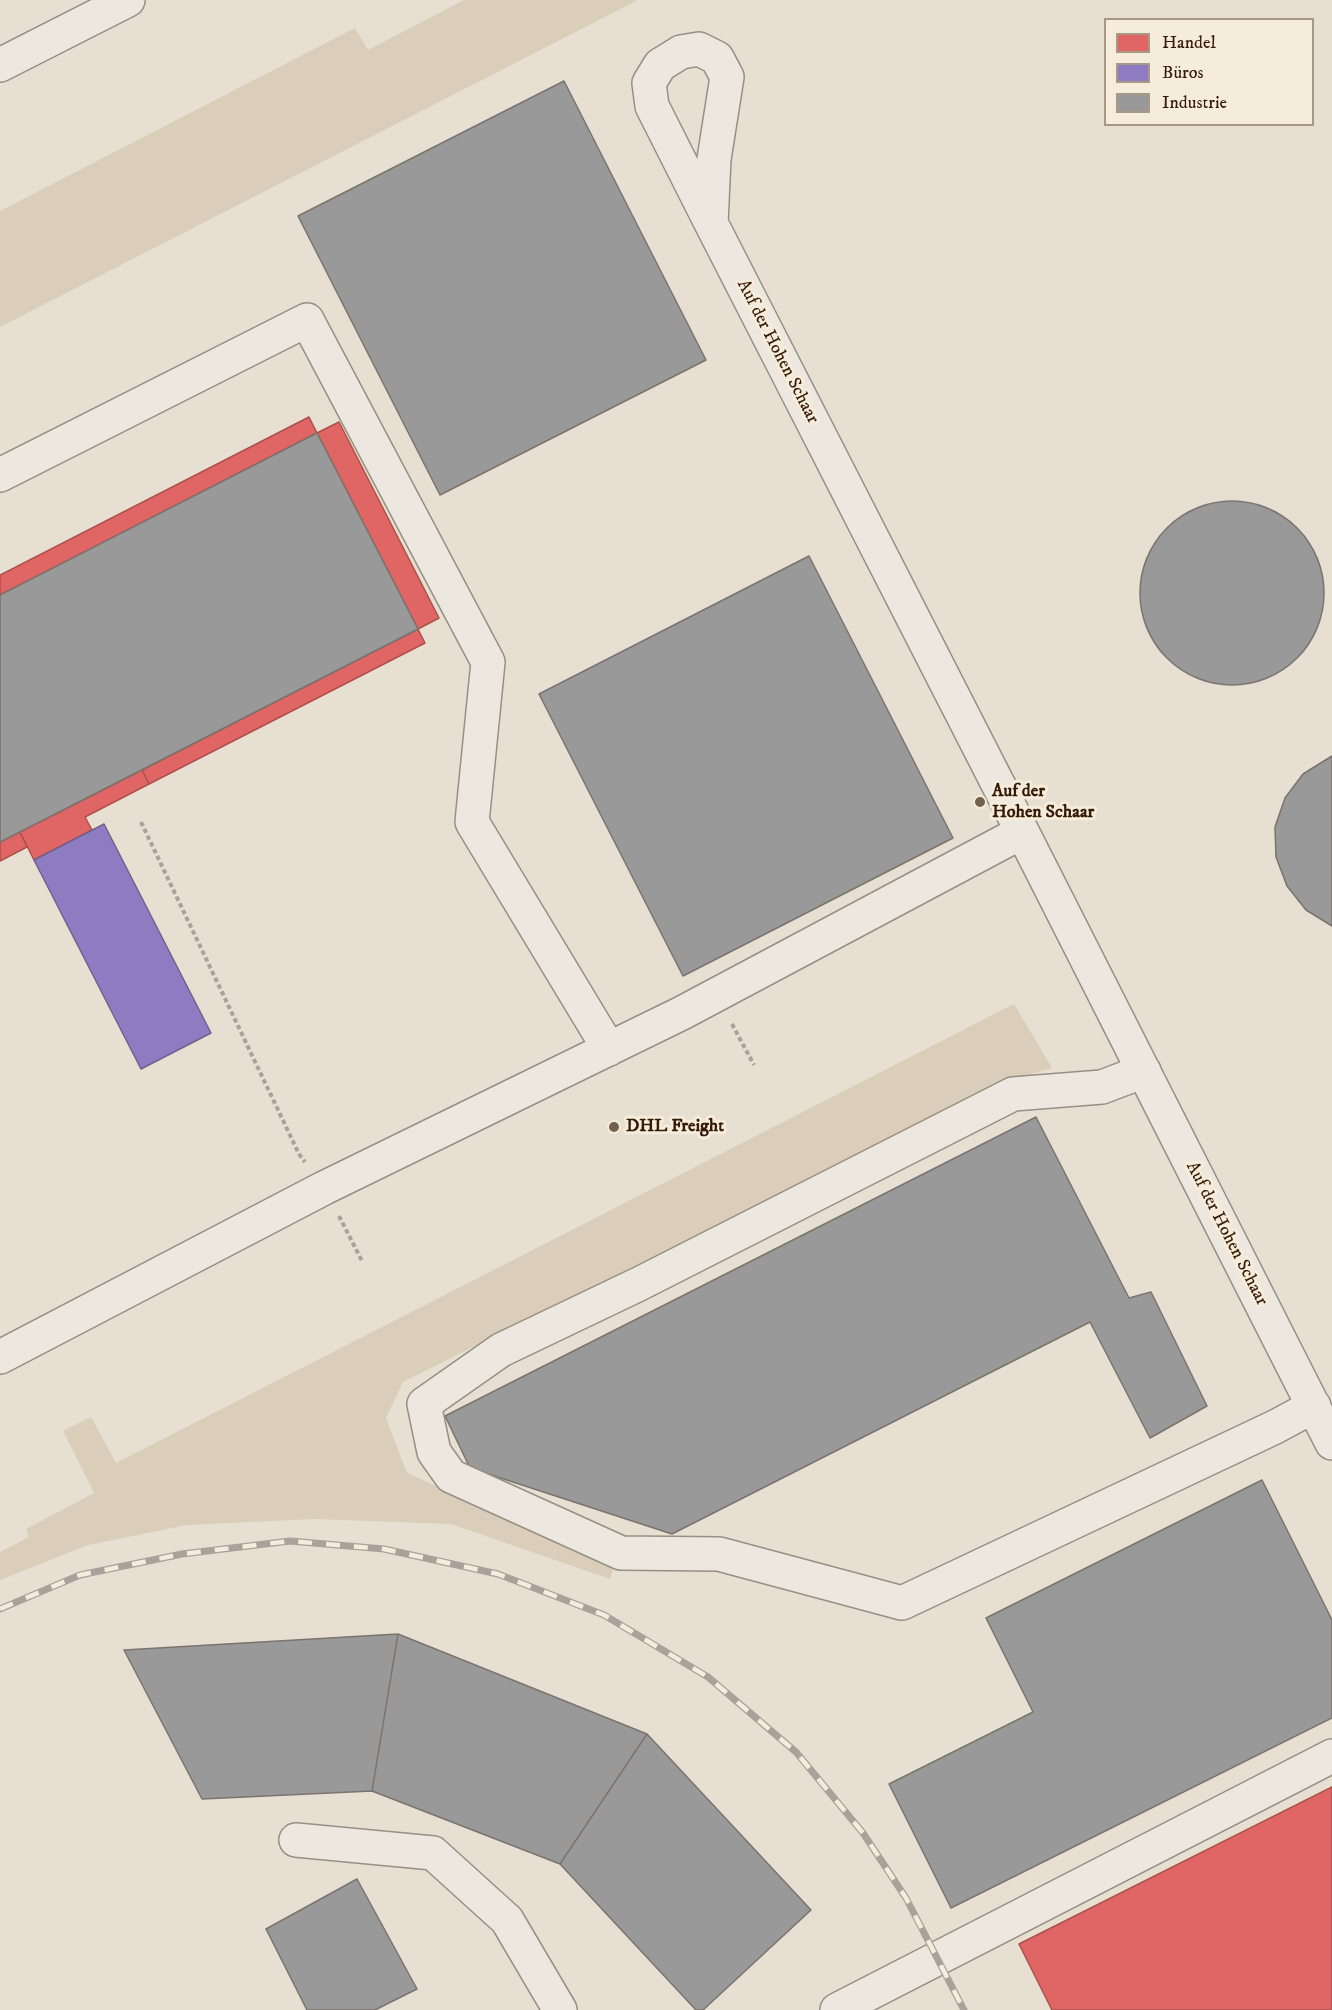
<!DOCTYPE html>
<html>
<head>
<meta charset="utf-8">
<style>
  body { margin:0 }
  #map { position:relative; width:1332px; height:2010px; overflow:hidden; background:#e7dfd1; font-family:"IM FELL DW Pica",serif }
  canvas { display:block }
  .legend { position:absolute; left:1104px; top:18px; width:210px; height:108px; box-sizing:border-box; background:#f5ecdb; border:2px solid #a89886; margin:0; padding:8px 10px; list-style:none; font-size:18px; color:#351b06 }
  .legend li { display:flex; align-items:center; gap:12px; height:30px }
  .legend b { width:30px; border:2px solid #a89886 }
</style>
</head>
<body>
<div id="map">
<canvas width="1332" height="2010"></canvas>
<ul class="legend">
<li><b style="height:16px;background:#e06666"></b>Handel</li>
<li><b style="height:16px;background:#8e7cc3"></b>Büros</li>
<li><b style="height:16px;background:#999"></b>Industrie</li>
</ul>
</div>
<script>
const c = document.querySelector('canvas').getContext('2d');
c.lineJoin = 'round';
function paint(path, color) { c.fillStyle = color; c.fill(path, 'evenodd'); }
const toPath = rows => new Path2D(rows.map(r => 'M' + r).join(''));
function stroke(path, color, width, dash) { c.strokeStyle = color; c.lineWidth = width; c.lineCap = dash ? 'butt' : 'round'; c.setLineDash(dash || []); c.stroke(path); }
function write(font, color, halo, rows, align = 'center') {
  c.font = font + ' "IM FELL DW Pica",serif'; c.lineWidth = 6; c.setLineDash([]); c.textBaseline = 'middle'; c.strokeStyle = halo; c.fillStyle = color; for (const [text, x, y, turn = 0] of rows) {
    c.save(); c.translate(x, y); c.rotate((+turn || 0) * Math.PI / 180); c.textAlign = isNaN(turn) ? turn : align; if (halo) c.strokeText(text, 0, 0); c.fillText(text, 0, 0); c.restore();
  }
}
paint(toPath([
  [464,0,638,0,0,327,0,211,355,28,368,50],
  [1014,1004,1052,1068,1002,1083,403,1382,386,1418,407,1473,614,1566,610,1579,451,1524,314,1519,187,1525,88,1545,0,1580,0,1552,29,1537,26,1529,94,1493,63,1431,91,1417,116,1463]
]), '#daceba');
const shops = toPath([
  [309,417,317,433,0,595,0,575,309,417],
  [339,422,439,618,418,629,317,433,339,422],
  [418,629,425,643,149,784,142,770,418,629],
  [142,770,149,784,85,817,92,830,34,860,20,832,142,770],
  [20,832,27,847,0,861,0,842,20,832],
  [1332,1787,1332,2010,1052,2010,1019,1944,1332,1787]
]);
paint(shops, '#e06666');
stroke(shops, '#ad5049', 1.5);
const offices = toPath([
  [104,824,211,1033,141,1069,34,860,104,824]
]);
paint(offices, '#8e7cc3');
stroke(offices, '#735f8a', 1.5);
const industry = toPath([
  [564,81,706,360,440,495,298,216,564,81],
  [317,433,418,629,0,842,0,595,317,433],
  '1140 593a92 92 0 1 1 184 0a92 92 0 1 1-184 0Z',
  [809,556,953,838,683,976,539,694,809,556],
  [1332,756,1332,926,1306,910,1287,886,1276,857,1275,827,1285,798,1303,774,1332,756],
  [1036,1117,1129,1298,1151,1292,1207,1406,1150,1438,1090,1322,672,1534,470,1468,445,1416,1036,1117],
  [1262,1480,1332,1620,1332,1718,951,1908,889,1784,1033,1712,986,1618,1262,1480],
  [398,1634,647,1734,560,1864,372,1791,398,1634],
  [398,1634,372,1791,202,1799,124,1650,398,1634],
  [647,1734,811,1910,703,2010,696,2010,560,1864,647,1734],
  [357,1879,417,1989,375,2010,307,2010,266,1929,357,1879]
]);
paint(industry, '#999');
stroke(industry, '#7b736d', 1.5);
const minor = toPath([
  [0,65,128,0],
  [711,223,714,159,727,77,717,58,699,49,681,52,660,65,649,83,652,106,711,223,998,784,1332,1443],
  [0,475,307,320,488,662,472,822,609,1049],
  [1144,1071,1102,1087,1013,1094,639,1284,501,1350,424,1404,434,1452,451,1476,621,1553,719,1554,902,1603,1275,1427,1314,1406],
  [0,1357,324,1188,682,1013,1022,832],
  [296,1840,433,1853,507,1920,560,2010],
  [837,2010,1332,1756]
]);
stroke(minor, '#978f84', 36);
stroke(toPath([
  [141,822,299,1154,305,1162],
  [732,1024,754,1065],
  [339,1216,362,1261]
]), '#a8a29b', 4, [4.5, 3]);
stroke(minor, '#ece8e0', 33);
const rail = toPath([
  [0,1609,80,1575,182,1554,290,1541,384,1549,498,1574,604,1615,708,1677,796,1752,863,1833,906,1898,964,2010]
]);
stroke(rail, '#a8a29b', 7);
stroke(rail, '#f5ecdb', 4.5, [14]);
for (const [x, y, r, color] of [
  [980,802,6,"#73604d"],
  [614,1127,6,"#73604d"]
]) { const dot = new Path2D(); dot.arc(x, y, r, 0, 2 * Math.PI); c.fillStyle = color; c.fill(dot); stroke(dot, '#f5ecdb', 2); }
write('18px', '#351b06', '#f5ecdb', [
  ["Auf der Hohen Schaar",777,352,63],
  ["Auf der Hohen Schaar",1226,1234,63]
]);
write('bold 18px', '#351b06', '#f5ecdb', [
  ["Auf der",992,792],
  ["Hohen Schaar",992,813],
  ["DHL Freight",626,1127]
], 'left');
</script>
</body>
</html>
